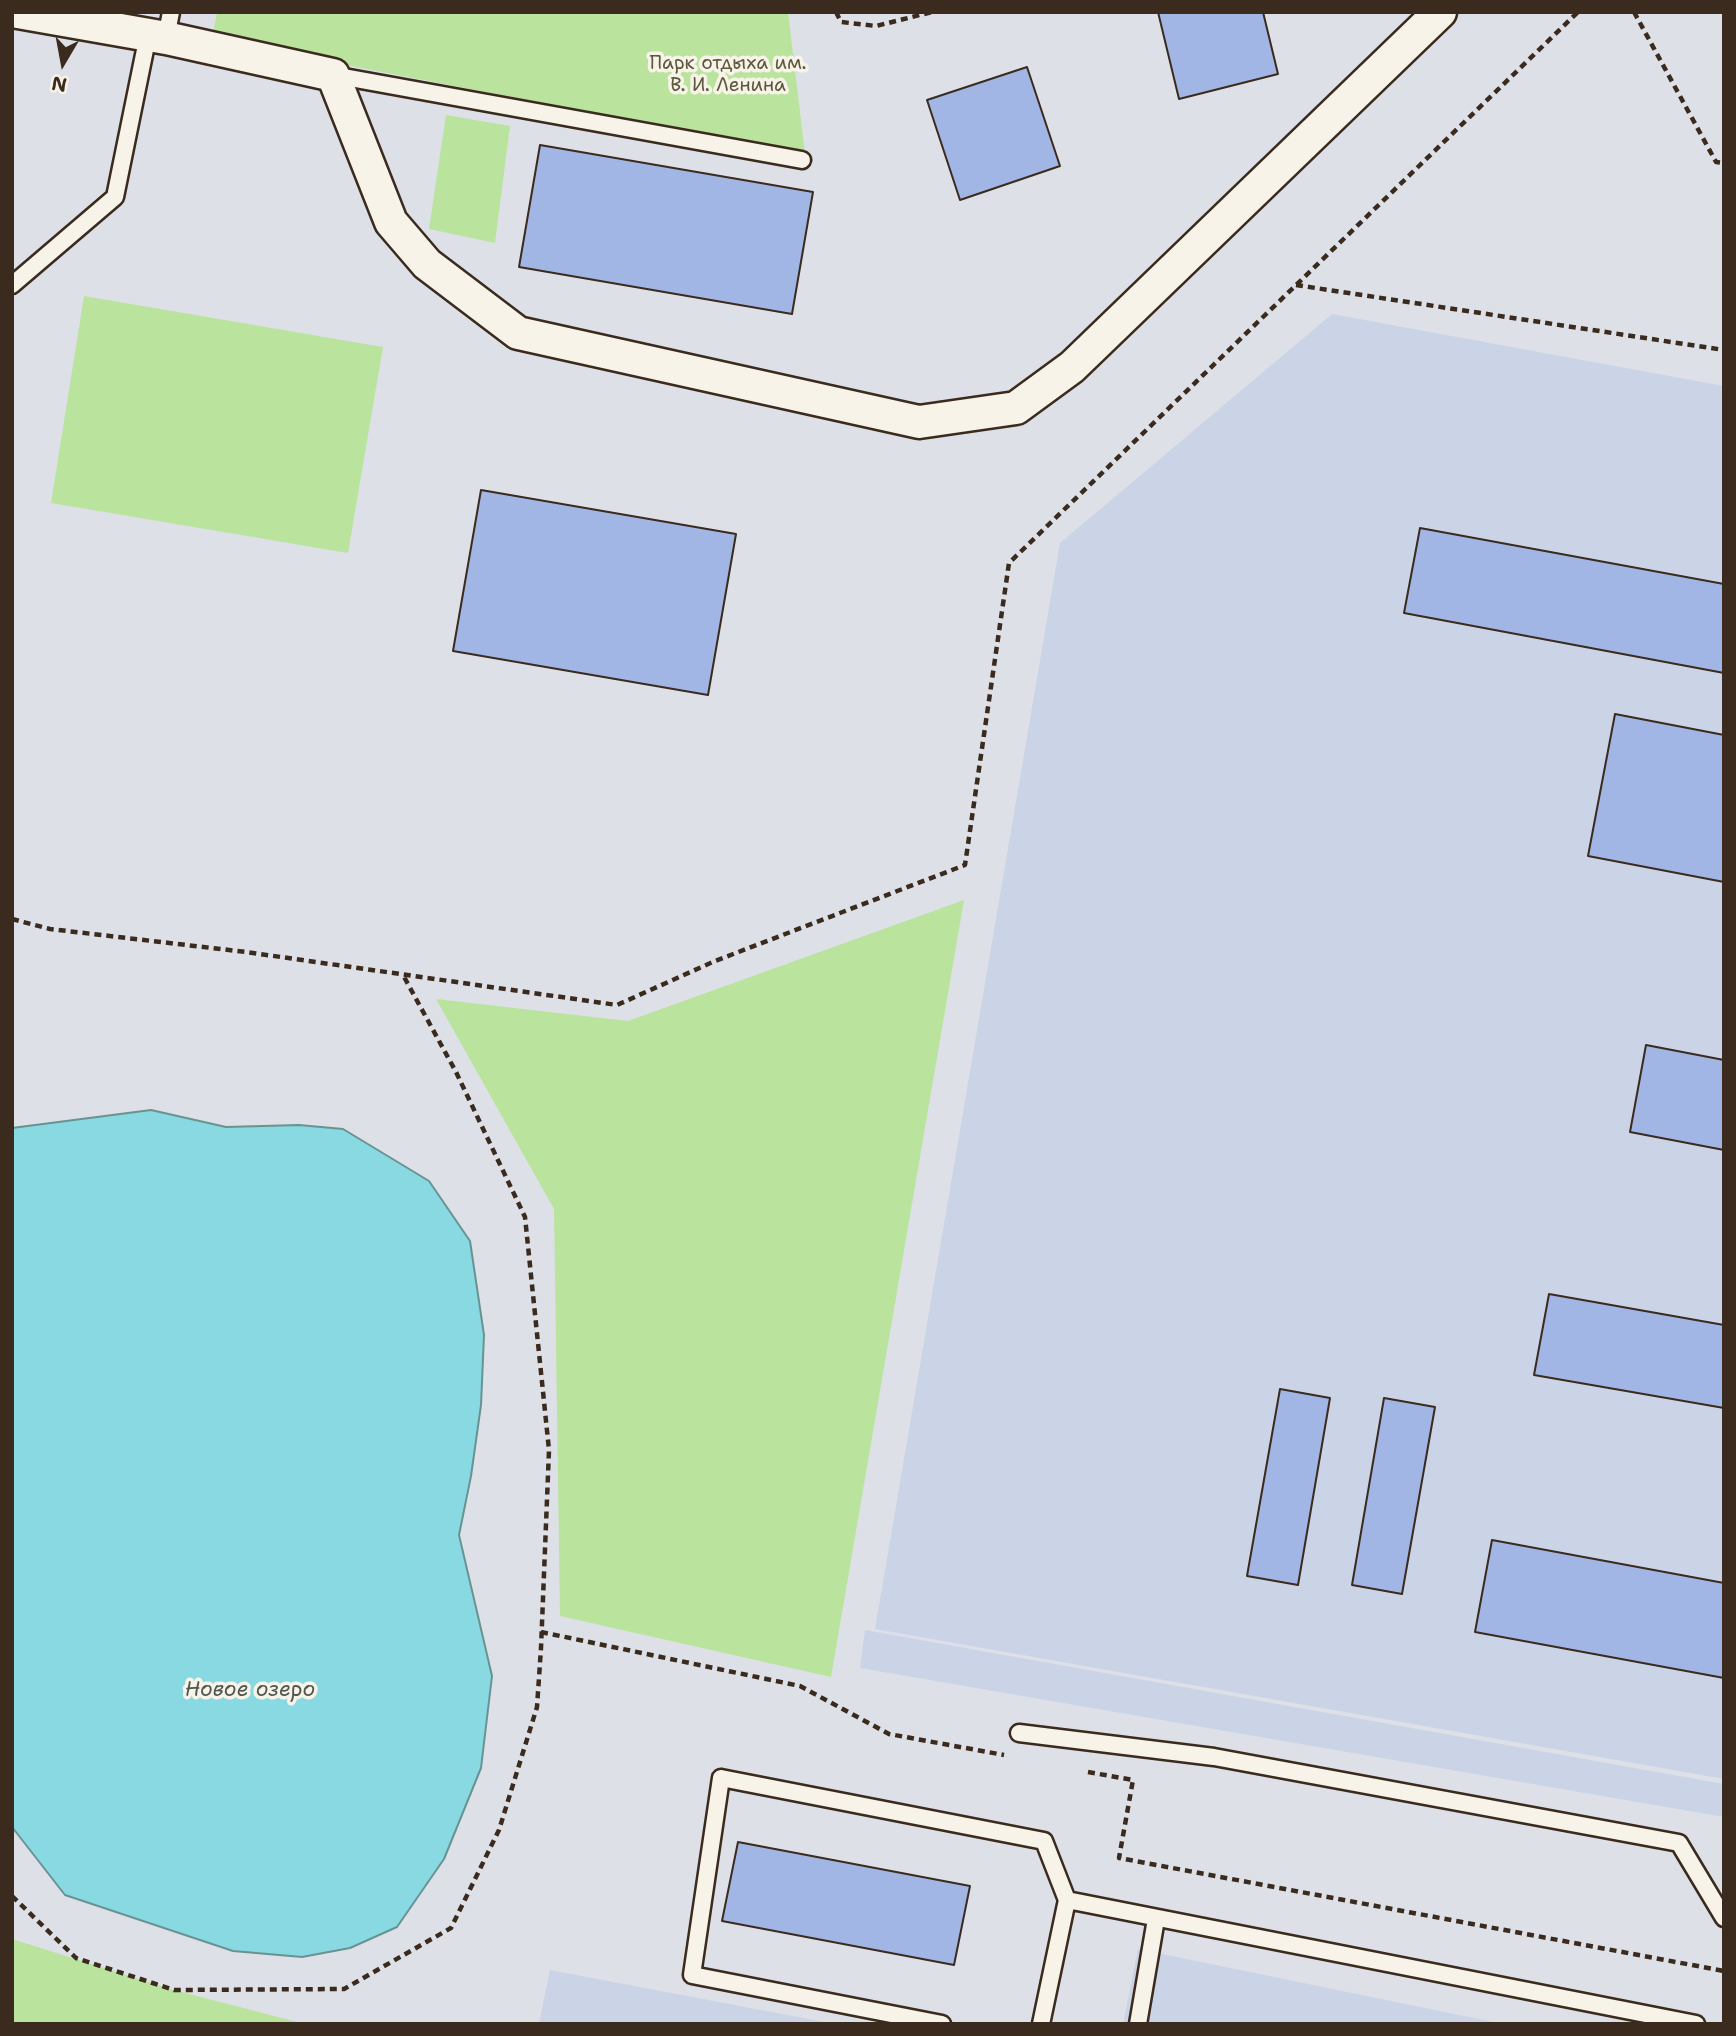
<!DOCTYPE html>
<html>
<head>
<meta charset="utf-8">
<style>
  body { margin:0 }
  #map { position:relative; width:1736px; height:2036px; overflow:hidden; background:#dde1e7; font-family:"Shantell Sans",sans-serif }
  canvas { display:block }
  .frame { position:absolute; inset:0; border:14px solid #3b2a1e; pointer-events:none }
  .north { position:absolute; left:28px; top:28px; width:70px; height:70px; -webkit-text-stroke:5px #f7f3e8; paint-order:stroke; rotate:190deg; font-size:19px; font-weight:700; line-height:28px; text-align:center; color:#3b2a1e }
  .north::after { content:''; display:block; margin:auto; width:24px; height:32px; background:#3b2a1e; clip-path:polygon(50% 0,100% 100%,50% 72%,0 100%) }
</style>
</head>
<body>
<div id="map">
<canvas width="1736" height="2036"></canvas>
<div class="frame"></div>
<div class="north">N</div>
</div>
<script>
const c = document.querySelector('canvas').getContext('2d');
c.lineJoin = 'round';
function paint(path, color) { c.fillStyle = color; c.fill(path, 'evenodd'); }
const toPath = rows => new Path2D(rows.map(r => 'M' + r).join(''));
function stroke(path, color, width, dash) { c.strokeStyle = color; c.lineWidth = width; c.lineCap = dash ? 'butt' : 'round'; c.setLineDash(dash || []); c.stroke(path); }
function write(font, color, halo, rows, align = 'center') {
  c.font = font + ' "Shantell Sans",sans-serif'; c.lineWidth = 7; c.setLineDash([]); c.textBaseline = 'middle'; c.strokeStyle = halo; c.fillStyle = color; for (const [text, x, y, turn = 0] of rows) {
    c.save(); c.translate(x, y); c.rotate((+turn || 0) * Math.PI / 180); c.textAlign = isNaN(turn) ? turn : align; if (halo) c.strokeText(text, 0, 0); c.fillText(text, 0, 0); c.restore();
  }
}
paint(toPath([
  [1332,314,1724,386,1724,1779,875,1629,1060,543],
  [865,1630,1724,1784,1724,1817,860,1668],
  [1138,1949,1503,2024,1123,2024],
  [550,1970,608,1981,835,2024,539,2024]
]), '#cbd4e6');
paint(toPath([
  [217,12,788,12,805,154,212,39],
  [446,115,510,126,495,243,429,229],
  [84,296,383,347,348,553,51,503],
  [964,900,831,1677,560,1616,554,1209,436,999,628,1021],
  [12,1939,174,1990,305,2024,12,2024]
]), '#bae39e');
const water = toPath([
  [151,1110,226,1127,299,1125,343,1129,429,1181,470,1241,484,1335,481,1405,471,1476,459,1535,492,1676,481,1768,444,1859,397,1927,350,1948,302,1957,233,1951,65,1895,12,1827,12,1128,151,1110]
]);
paint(water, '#88d9e1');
stroke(water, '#699393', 2);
const building = toPath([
  [1158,12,1263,12,1278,74,1179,99,1158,12],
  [1027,67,1060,166,960,200,927,100,1027,67],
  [540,145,813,192,792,314,519,267,540,145],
  [481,490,736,534,708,695,453,651,481,490],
  [1420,528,1724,584,1724,673,1404,613,1420,528],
  [1615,714,1724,735,1724,882,1588,856,1615,714],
  [1646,1045,1724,1060,1724,1150,1630,1132,1646,1045],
  [1549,1294,1724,1325,1724,1408,1534,1375,1549,1294],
  [1280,1389,1330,1398,1298,1585,1247,1576,1280,1389],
  [1384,1398,1435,1407,1402,1594,1352,1585,1384,1398],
  [1492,1540,1724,1583,1724,1678,1475,1632,1492,1540],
  [738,1842,970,1886,954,1965,722,1921,738,1842]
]);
paint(building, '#a1b6e4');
stroke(building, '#3b2a1e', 2);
const service = toPath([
  [166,38,171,12],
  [333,75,802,160],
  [12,285,115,197,148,35],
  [1019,1733,1214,1757,1679,1843,1724,1918],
  [1067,1900,1696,2024],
  [942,2024,692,1975,721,1778,1044,1841,1067,1900,1041,2024],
  [1138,2024,1156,1919]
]);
const minor = toPath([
  [18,12,166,38,333,75,391,222,427,264,518,333,919,422,1016,408,1072,367,1440,12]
]);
stroke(service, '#3b2a1e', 21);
stroke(minor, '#3b2a1e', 37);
stroke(toPath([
  [836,12,841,22,876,26,932,12],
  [1634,12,1716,162,1724,163],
  [1296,285,1724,350],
  [12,919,50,929,246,952,617,1005,715,961,965,865,1009,563,1578,12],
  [541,1632,800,1686,889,1734,1004,1755],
  [1088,1772,1133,1780,1119,1858,1724,1971],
  [12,1896,76,1958,174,1990,344,1989,451,1928,499,1830,537,1707,541,1648,549,1450,525,1217,456,1072,403,975]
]), '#3b2a1e', 4.5, [7, 5]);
stroke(service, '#f7f3e8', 16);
stroke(minor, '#f7f3e8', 32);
write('19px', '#5b583e', '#f7f3e8', [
  ["Парк отдыха им.",728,64],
  ["В. И. Ленина",728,86]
]);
write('italic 21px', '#4e564f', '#f7f3e8', [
  ["Новое озеро",250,1691]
]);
</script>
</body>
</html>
